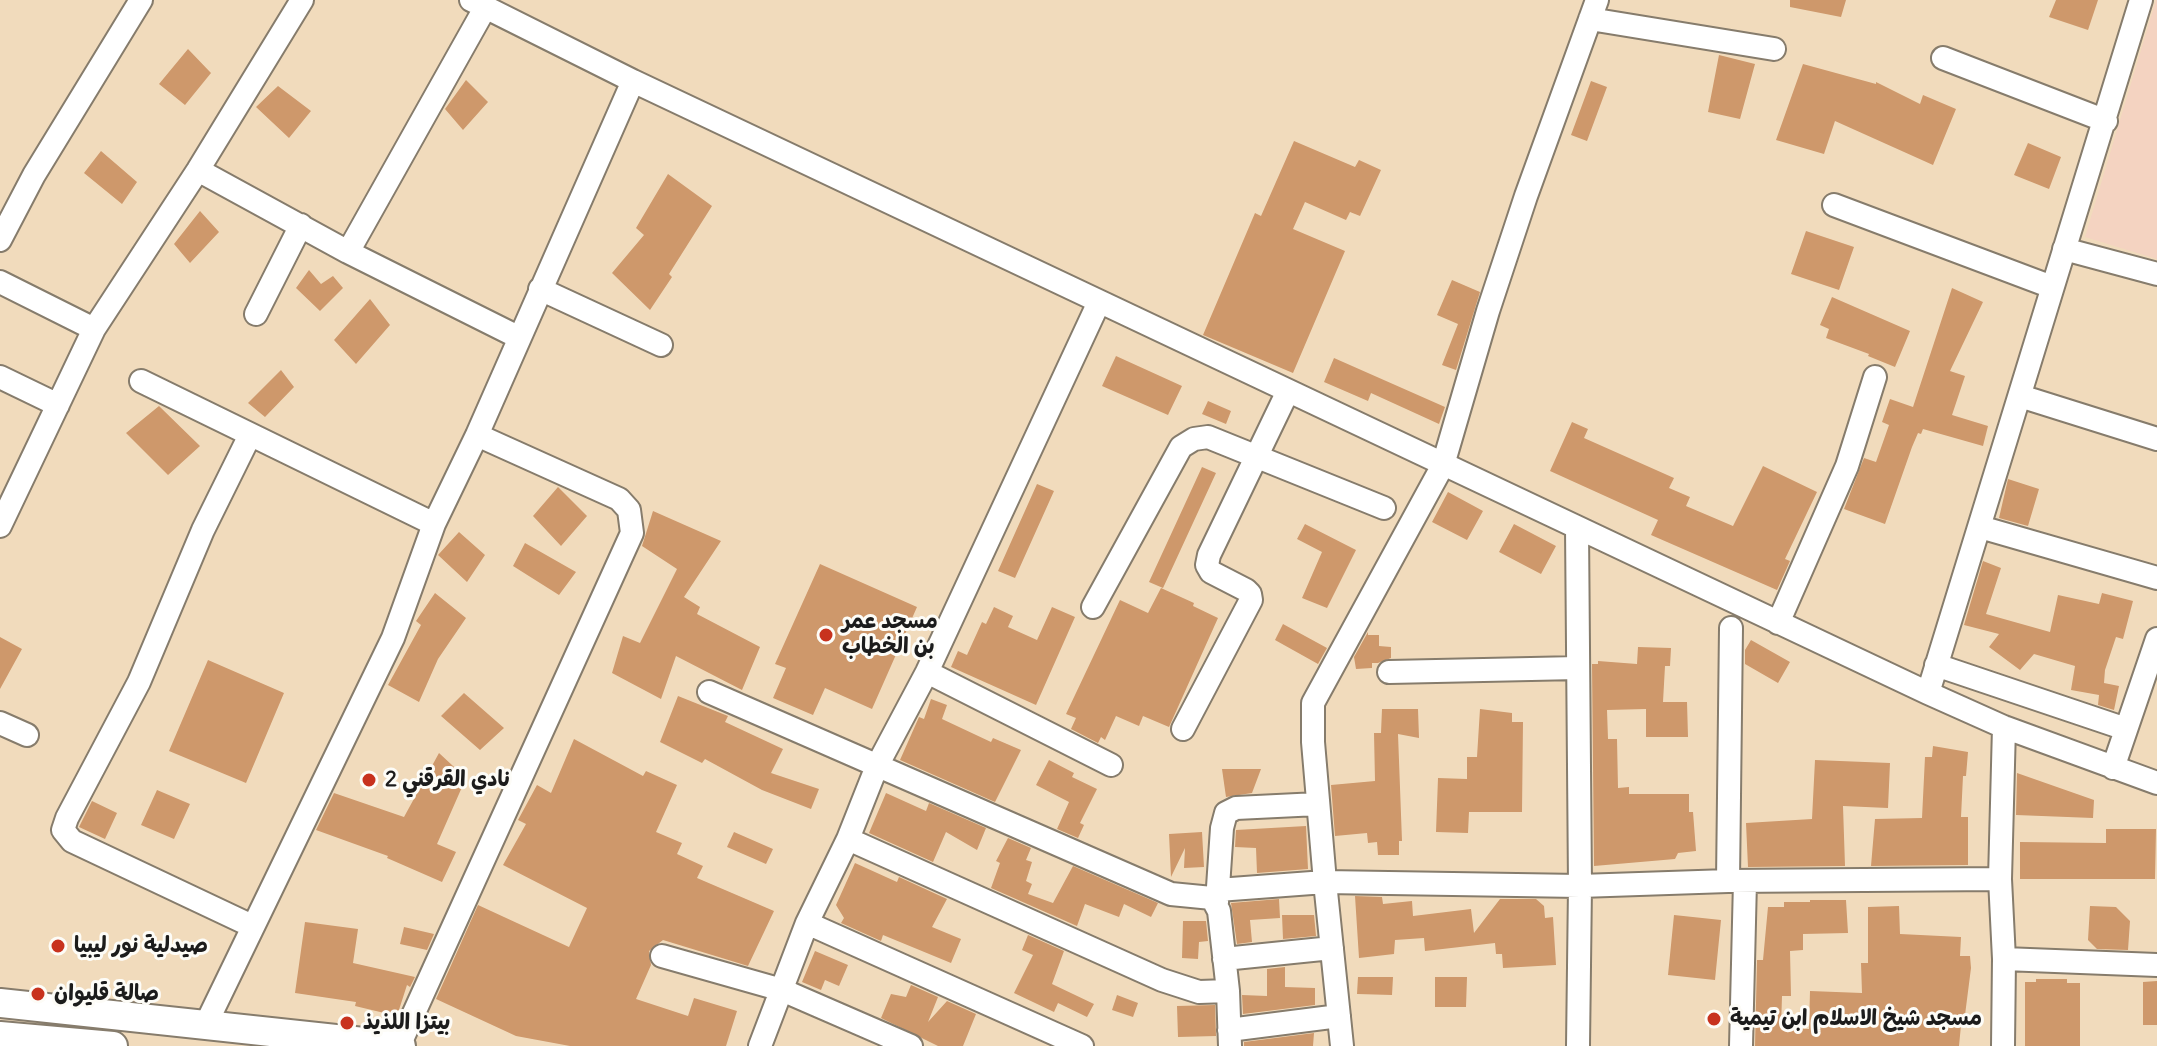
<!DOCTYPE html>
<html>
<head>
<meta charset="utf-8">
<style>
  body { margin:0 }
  canvas { display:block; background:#f1dbbc }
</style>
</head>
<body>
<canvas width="2157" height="1046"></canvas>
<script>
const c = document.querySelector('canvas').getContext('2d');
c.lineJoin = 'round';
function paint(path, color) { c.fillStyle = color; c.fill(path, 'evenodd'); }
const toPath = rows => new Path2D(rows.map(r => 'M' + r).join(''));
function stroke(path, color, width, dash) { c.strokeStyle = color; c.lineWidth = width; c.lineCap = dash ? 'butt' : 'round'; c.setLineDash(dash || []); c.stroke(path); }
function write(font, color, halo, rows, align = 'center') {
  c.font = font + ' Delius,"Playpen Sans Arabic",sans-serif'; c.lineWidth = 6; c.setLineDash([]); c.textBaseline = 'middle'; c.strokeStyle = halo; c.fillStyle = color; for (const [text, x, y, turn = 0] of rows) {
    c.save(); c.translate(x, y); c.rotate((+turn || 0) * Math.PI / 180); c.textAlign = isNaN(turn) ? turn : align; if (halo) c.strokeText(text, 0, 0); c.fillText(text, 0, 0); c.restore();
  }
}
paint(toPath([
  [2156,0,2157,0,2157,259,2085,237]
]), '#f4d3c1');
paint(toPath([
  [1790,0,1846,0,1841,17,1790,7],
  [2056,0,2098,0,2088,30,2049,17],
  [188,49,211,73,185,105,159,84],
  [1719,55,1755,64,1740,119,1708,112],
  [1803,64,1876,84,1876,82,1920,104,1923,95,1956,109,1933,165,1835,121,1824,154,1776,140],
  [466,80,488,102,463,130,445,109],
  [1591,81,1607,87,1587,141,1571,135],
  [278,86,311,111,289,138,256,107],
  [1294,141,1355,167,1359,160,1381,170,1360,216,1350,212,1346,220,1305,202,1293,229,1345,251,1293,373,1203,335,1255,213,1261,216],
  [2028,143,2061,157,2049,189,2014,175],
  [101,151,137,182,122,204,84,173],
  [668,174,712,206,669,274,672,277,650,310,612,273,644,235,636,228],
  [200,211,219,232,190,263,174,244],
  [1806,231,1854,247,1839,290,1791,274],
  [309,270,321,284,333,276,343,288,320,311,296,288],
  [1452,280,1480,292,1456,370,1442,365,1458,324,1437,315],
  [1952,288,1983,302,1950,371,1965,376,1952,415,1988,426,1983,446,1923,429,1921,434,1918,433,1912,447,1885,524,1844,509,1864,458,1876,462,1889,425,1882,422,1890,399,1913,407],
  [1832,297,1910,331,1895,367,1868,356,1869,354,1826,338,1829,329,1820,325],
  [370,299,390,325,356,364,334,340],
  [1116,356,1182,386,1168,415,1102,386],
  [1334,358,1445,407,1439,424,1371,393,1368,401,1324,382],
  [281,370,294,387,265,417,248,403],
  [1208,401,1231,411,1226,424,1202,414],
  [159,406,200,446,168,475,126,433],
  [1572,422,1588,429,1584,438,1674,478,1669,488,1690,497,1686,506,1733,526,1763,466,1817,492,1785,559,1790,561,1777,590,1651,535,1658,520,1550,471],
  [1202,467,1216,473,1163,588,1149,582],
  [2008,479,2039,489,2028,526,1999,518],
  [1037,484,1054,491,1015,578,998,571],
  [558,487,587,516,561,546,533,516],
  [1448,492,1483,511,1467,540,1432,522],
  [653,511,721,541,684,597,700,607,697,614,760,647,742,690,676,656,661,699,612,673,623,636,640,643,677,569,642,546],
  [1305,524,1356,550,1327,608,1302,598,1322,552,1297,539],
  [1514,524,1556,546,1541,574,1499,552],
  [459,532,485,555,467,582,438,555],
  [525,543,576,572,559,595,513,566],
  [1983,561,2001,568,1986,614,2050,632,2058,595,2099,604,2102,593,2133,601,2123,639,2116,637,2105,670,2104,683,2119,686,2114,710,2098,705,2099,695,2071,690,2075,666,2034,654,2020,670,1989,647,1999,634,1964,625],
  [820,564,917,607,872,709,825,688,813,715,773,698,786,668,775,664],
  [1161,588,1194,603,1193,606,1218,618,1169,727,1143,716,1139,726,1116,716,1105,740,1101,737,1098,743,1071,729,1076,718,1066,714,1120,600,1148,613],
  [435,593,466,618,438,659,419,702,388,685,421,625,416,621],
  [994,607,1013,616,1008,627,1037,640,1052,607,1075,617,1036,705,951,667,958,651,967,655,982,622,986,624],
  [1283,624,1327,648,1318,664,1275,640],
  [1368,632,1368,635,1379,635,1379,646,1391,647,1391,658,1378,663,1372,663,1372,668,1356,669,1354,657],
  [0,637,22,649,0,689],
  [1751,640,1790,662,1778,683,1745,664,1745,650],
  [1638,647,1671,648,1670,666,1665,666,1663,702,1687,702,1688,737,1646,737,1646,709,1607,710,1608,739,1617,739,1618,788,1629,787,1629,794,1689,794,1689,812,1693,812,1696,851,1678,853,1675,859,1594,866,1592,664,1598,664,1598,661,1637,664],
  [208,660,284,693,246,783,169,751],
  [464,693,504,728,480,750,441,716],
  [678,696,728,716,725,722,783,749,771,773,819,789,811,809,762,790,705,759,702,763,660,742],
  [931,699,947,705,942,719,991,742,993,738,1021,750,995,802,900,760,919,717,924,719],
  [1382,709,1418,709,1419,738,1398,734,1402,841,1399,841,1399,855,1378,855,1377,842,1368,843,1367,833,1335,836,1331,785,1375,781,1374,733,1381,733],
  [1480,709,1512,713,1512,722,1523,722,1522,812,1469,812,1468,833,1436,832,1438,778,1467,779,1467,757,1477,757],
  [574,739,643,776,646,771,677,785,656,832,682,843,677,854,703,866,697,878,774,911,748,966,663,940,649,951,651,965,636,999,688,1016,694,998,737,1011,726,1046,570,1046,516,1036,436,999,478,905,569,947,587,908,503,865,526,824,518,820,537,785,551,793],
  [1933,746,1968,752,1966,776,1963,776,1961,817,1968,817,1968,865,1871,866,1875,819,1922,818,1925,757,1932,757],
  [439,753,466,778,437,844,456,852,442,882,387,858,388,856,316,830,334,793,404,817],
  [1049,760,1074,773,1072,777,1097,789,1080,823,1084,825,1078,838,1057,829,1069,802,1036,785],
  [1815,760,1890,763,1888,808,1843,806,1845,866,1748,867,1746,823,1812,819],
  [1222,769,1261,769,1252,793,1226,797],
  [2017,773,2094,800,2093,818,2016,815],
  [157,790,190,804,174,839,141,825],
  [886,793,926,811,929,803,986,828,977,850,946,832,933,862,869,833],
  [92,801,117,813,105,839,79,827],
  [1306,826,1308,869,1257,873,1256,848,1235,847,1236,830],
  [2106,829,2156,829,2155,879,2020,879,2020,842,2106,843],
  [734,832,773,849,766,864,727,847],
  [1202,832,1204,867,1184,868,1185,848,1171,877,1169,834],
  [1008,838,1031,848,1026,860,1032,862,1026,881,1032,884,1028,894,1053,903,1073,866,1158,903,1151,917,1124,904,1119,917,1085,904,1077,926,991,888,1000,863,996,861],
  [855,863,897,882,899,877,947,899,932,927,961,939,951,963,883,935,881,941,841,923,844,918,836,905],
  [1355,896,1382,897,1383,904,1412,901,1413,916,1471,909,1474,933,1500,899,1536,899,1544,906,1545,918,1553,917,1556,965,1503,968,1502,954,1496,954,1495,943,1425,951,1424,938,1395,940,1394,954,1359,958],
  [1279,899,1280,918,1250,920,1252,942,1237,944,1231,903],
  [1810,900,1846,900,1848,933,1803,934,1803,950,1790,951,1791,996,1782,996,1781,1028,1809,1029,1810,991,1862,993,1861,963,1868,963,1868,907,1899,906,1900,934,1961,937,1960,956,1970,956,1971,968,1965,1015,1962,1015,1959,1046,1755,1046,1757,960,1763,960,1768,907,1784,907,1784,902,1810,902],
  [2090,906,2116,907,2130,921,2128,950,2097,949,2088,940],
  [1282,915,1314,915,1316,936,1283,939],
  [1674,915,1721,920,1715,980,1668,975],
  [1183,921,1206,921,1208,941,1199,942,1198,959,1182,958],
  [305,922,358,929,353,963,415,977,410,987,407,985,397,1016,355,1006,356,1002,295,993],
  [404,927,434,934,427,950,400,944],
  [1028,935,1064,951,1052,984,1094,1004,1087,1017,1058,1003,1054,1012,1014,993,1033,955,1022,950],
  [815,951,848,965,839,986,825,980,821,990,802,982],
  [1285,967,1285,987,1315,988,1315,1005,1243,1014,1242,995,1267,996,1267,969],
  [1358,977,1393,977,1392,995,1357,994],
  [1435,977,1467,977,1466,1007,1435,1007],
  [2036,979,2067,979,2067,983,2080,983,2080,1046,2025,1046,2025,982,2036,982],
  [2157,981,2157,1025,2143,1025,2143,982],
  [911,985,938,997,928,1022,947,1001,976,1014,963,1046,938,1046,881,1018,891,994,906,997],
  [1117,995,1138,1003,1133,1017,1112,1010],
  [1215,1005,1216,1036,1178,1037,1177,1006],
  [1314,1033,1313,1046,1244,1046,1244,1042]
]), '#ce986b');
const minor = toPath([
  [471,0,633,81,1928,693,2004,727,2157,783],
  [1590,19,1774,49],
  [1943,58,2106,121],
  [198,170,348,252,518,337],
  [1834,205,2052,287],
  [0,240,34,175,141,0],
  [2064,249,2157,274],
  [348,252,485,8],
  [0,282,94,329],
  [540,289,661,345],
  [256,314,301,225],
  [0,377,58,405],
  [141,381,434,524],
  [2020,396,2157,439],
  [250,435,203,530,139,682,67,818,63,830,72,841,252,926],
  [0,526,94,329,198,170,302,0],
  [1980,527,2157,578],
  [1577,528,1580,886,1578,1046],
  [1093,607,1181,447,1194,439,1208,437,1384,508],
  [1778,623,1847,466,1875,377],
  [1936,665,2126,729],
  [927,672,1111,765],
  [1389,672,1578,668],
  [709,692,1171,894,1212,898,1219,911,1228,991,1199,992,1162,980,848,839],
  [1928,693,2141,0],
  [0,723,27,735],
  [1183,729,1251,600,1250,594,1246,590,1211,572,1207,565,1209,555,1288,391],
  [2113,768,2157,639],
  [1728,881,1731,628],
  [1218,890,1325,882,1580,886,1728,881,2000,879],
  [1217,902,1222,828,1226,813,1236,808,1318,804],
  [807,923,1082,1046],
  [662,956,782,990,911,1046],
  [1224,959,1332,948],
  [2004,959,2157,965],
  [1228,991,1230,1046],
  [206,1024,393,638,434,524,477,435,633,81],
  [1229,1030,1339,1016],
  [399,1046,632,533,629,510,619,499,477,435],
  [760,1046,807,923,848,839,877,766,927,672,1099,302],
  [1342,1046,1325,882,1313,742,1313,703,1443,465,1488,311,1526,196,1597,0],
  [1741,1046,1745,881],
  [2003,1046,2004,959,2000,879,2004,727]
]);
const major = toPath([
  [0,1003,401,1046],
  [0,1036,113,1046]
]);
stroke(minor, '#867c6c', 26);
stroke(major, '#867c6c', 32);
stroke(minor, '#fff', 22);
stroke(major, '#fff', 28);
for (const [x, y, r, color] of [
  [826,635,8,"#c8321e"],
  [369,780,8,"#c8321e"],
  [58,946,8,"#c8321e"],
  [38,994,8,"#c8321e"],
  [1714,1019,8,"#c8321e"],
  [347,1023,8,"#c8321e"]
]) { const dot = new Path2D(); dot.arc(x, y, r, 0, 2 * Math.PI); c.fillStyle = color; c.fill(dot); stroke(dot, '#fdfcf7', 3); }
write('bold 22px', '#1c1c1c', '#fdfcf7', [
  ["مسجد عمر",842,622],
  ["بن الخطاب",842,647],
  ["نادي القرقني 2",385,780],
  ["صيدلية نور ليبيا",74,946],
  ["صالة قليوان",54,994],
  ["مسجد شيخ الاسلام ابن تيمية",1730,1019],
  ["بيتزا اللذيذ",363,1023]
], 'left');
</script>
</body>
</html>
